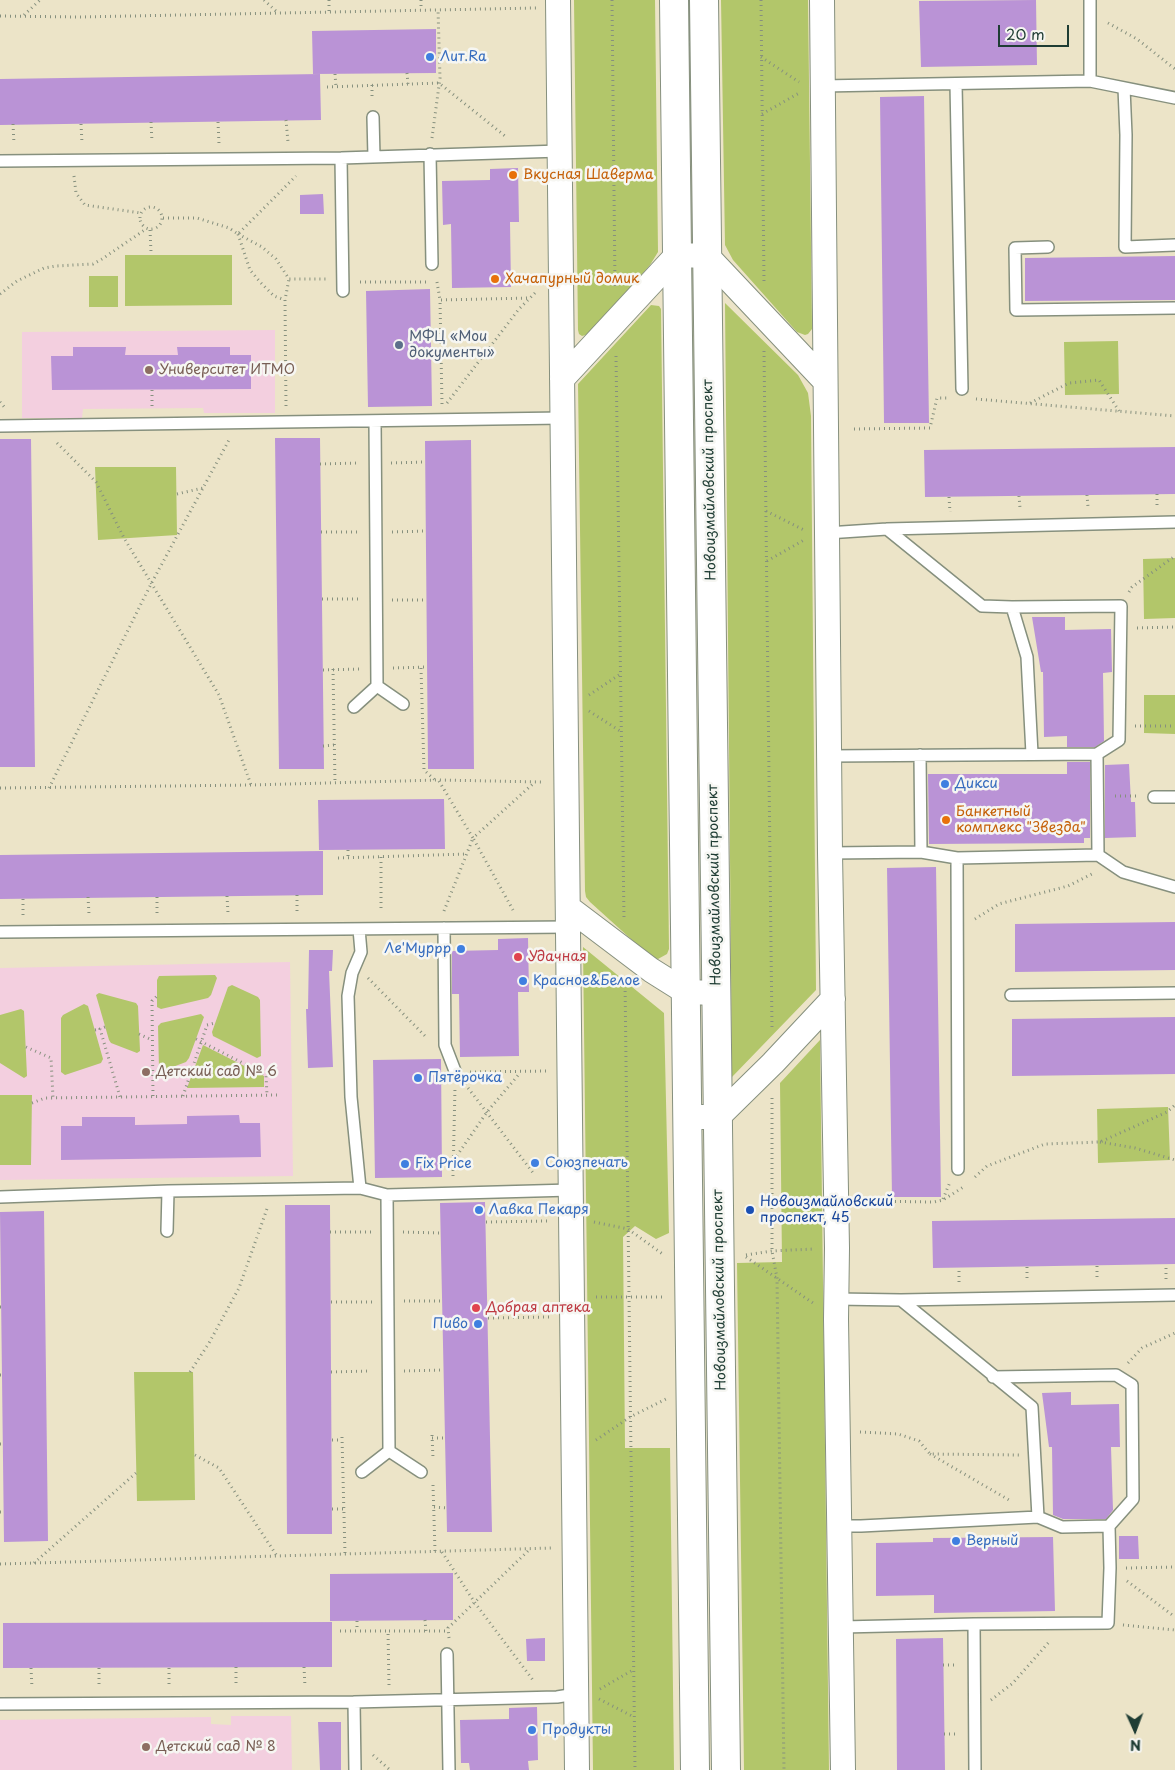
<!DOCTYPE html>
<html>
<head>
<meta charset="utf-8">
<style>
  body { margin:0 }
  #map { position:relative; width:1175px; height:1770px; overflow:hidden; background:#ece4c8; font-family:"Playpen Sans",sans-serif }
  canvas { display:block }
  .north { position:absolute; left:1110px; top:1705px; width:50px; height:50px; -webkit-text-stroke:4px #f6f6f2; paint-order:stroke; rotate:178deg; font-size:14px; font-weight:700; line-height:20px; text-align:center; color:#1f3d34 }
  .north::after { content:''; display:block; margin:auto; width:18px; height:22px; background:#1f3d34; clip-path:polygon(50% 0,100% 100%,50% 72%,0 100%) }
  .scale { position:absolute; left:998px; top:25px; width:71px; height:22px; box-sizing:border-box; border:2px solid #1f3d34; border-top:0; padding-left:6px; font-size:15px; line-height:18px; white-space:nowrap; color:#1f3d34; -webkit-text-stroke:4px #f6f6f2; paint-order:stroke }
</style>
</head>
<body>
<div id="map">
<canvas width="1175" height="1770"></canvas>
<div class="north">N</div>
<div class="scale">20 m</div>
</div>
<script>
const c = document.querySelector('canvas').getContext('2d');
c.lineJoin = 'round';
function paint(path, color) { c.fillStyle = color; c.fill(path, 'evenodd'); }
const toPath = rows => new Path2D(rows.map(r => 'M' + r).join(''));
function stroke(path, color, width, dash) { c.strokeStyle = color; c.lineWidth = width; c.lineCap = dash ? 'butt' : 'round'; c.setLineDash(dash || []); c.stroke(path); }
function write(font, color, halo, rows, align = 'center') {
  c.font = font + ' "Playpen Sans",sans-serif'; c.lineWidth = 5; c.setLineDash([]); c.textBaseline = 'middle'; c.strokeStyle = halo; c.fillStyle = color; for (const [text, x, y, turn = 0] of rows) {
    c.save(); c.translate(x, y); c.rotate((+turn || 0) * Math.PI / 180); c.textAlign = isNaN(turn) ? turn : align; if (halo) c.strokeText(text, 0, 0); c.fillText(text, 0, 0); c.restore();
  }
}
paint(toPath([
  [275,330,275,413,204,413,203,408,83,409,82,418,22,418,22,332],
  [290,962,293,1176,0,1180,0,968],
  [231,1716,291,1716,292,1770,0,1770,0,1720,211,1717,211,1724,231,1725]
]), '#f3cfdf');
paint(toPath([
  [574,0,655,0,658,252,650,265,589,334,582,336,579,334,578,330],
  [721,0,808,0,812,329,808,334,805,335,797,332,733,260,725,245],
  [125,255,232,255,232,305,125,306],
  [89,276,118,276,118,307,89,307],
  [725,303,798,375,808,393,811,416,816,990,732,1077],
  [651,305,659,306,661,309,669,949,667,954,658,959,652,958,590,902,586,897,585,891,578,384],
  [1118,341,1119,394,1065,395,1064,342],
  [176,467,177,535,98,540,95,467],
  [1175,558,1175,618,1144,619,1143,559],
  [1144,695,1175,695,1175,734,1144,733],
  [583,947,664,1013,669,1233,656,1239,635,1226,623,1237,625,1448,670,1448,674,1770,593,1770],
  [215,975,217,978,211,995,208,998,161,1009,157,1007,157,980,159,976],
  [232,985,258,997,260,1000,261,1056,257,1058,213,1036,212,1032,228,987],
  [99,993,136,1003,138,1006,140,1051,137,1053,111,1043,109,1040,96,995],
  [84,1004,88,1006,103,1059,101,1063,65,1075,61,1072,61,1018,63,1015],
  [21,1009,24,1011,27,1076,24,1078,0,1063,0,1015],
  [201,1014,204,1017,189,1058,186,1062,162,1071,159,1069,158,1026,161,1023],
  [820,1040,829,1770,744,1770,737,1263,782,1262,780,1083],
  [203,1045,264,1076,264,1087,187,1088],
  [0,1095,32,1095,31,1165,0,1165],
  [1168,1107,1170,1160,1098,1163,1097,1109],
  [134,1372,193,1372,195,1500,137,1501]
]), '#b2c66a');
paint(toPath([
  [1036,0,1037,65,921,67,919,1],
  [436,29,436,73,313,74,312,31],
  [320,74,321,120,0,125,0,79],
  [924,96,929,423,884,423,880,97],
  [518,168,519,222,510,222,511,287,452,288,451,224,443,225,442,181,490,180,490,169],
  [323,194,324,214,300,214,300,195],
  [1175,256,1175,300,1025,301,1025,258],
  [430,289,432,406,368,407,366,291],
  [73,347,126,347,125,355,178,355,177,347,230,347,230,355,251,355,251,389,52,390,51,356,73,356],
  [275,438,320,438,324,769,279,769],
  [0,439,31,439,35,767,0,767],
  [471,440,474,769,428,769,425,441],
  [1175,447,1175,494,925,497,924,450],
  [1032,617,1065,617,1065,630,1111,629,1112,672,1103,673,1104,741,1095,747,1067,747,1067,736,1044,737,1043,672,1041,672],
  [1067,762,1090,762,1090,838,1084,838,1084,843,929,844,928,774,1067,774],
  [1129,764,1131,802,1135,802,1136,837,1105,838,1105,765],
  [444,799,445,849,319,850,318,800],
  [323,851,323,895,0,899,0,855],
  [936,867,941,1197,892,1197,887,868],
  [1175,922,1175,970,1015,972,1015,924],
  [528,938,529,992,518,992,519,1056,460,1057,459,994,452,994,452,951,498,950,498,939],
  [309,950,333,950,332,971,329,971,333,1067,308,1068,306,1009,308,1009],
  [1175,1017,1175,1074,1012,1076,1012,1019],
  [441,1059,442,1177,375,1178,373,1060],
  [239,1115,240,1123,260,1123,261,1157,61,1160,61,1126,82,1126,82,1117,135,1117,135,1125,187,1124,187,1116],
  [485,1202,492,1532,447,1532,440,1203],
  [285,1205,330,1205,332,1534,287,1534],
  [44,1211,48,1541,4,1542,0,1212],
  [1175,1218,1175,1264,933,1268,932,1221],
  [1071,1392,1071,1405,1119,1404,1120,1447,1111,1447,1113,1510,1106,1519,1063,1519,1053,1515,1052,1447,1049,1447,1042,1393],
  [1119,1536,1138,1536,1139,1559,1119,1559],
  [1053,1537,1055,1611,934,1613,934,1595,876,1596,876,1543,933,1542,933,1538],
  [453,1573,453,1620,330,1621,330,1574],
  [332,1622,332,1667,3,1668,3,1623],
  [545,1638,545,1661,527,1661,526,1639],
  [943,1638,945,1770,897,1770,896,1639],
  [537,1707,538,1760,528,1761,529,1770,470,1770,469,1763,461,1763,460,1720,509,1719,509,1708],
  [318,1722,341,1722,341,1770,320,1770]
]), '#ba93d6');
const lane = toPath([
  [1090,81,1090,0],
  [956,84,962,389],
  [822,86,1090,81,1175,98],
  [1124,88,1126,135,1125,247,1175,245],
  [373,117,374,157],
  [430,154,432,264],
  [341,158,343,291],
  [0,161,341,158,560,151],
  [1048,247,1015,248,1016,310,1175,308],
  [0,426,563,418],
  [887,529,982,606,1012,607],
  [827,533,887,529,1175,522],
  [377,686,403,704],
  [354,707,377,686,375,421],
  [1032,754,1027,657,1012,607,1121,606,1119,740,1097,754],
  [920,755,921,852],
  [830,756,1097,754,1098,855,957,858,921,852,830,853],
  [1154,797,1175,797],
  [1098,855,1123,872,1175,887],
  [957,858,958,1169],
  [444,928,445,1045,455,1071],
  [359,929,361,952,352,973,348,996,351,1097,360,1188],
  [0,932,568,927],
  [1011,995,1175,993],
  [387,1195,389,1451,421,1472],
  [0,1197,168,1191,360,1188,387,1195,571,1190],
  [167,1231,168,1191],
  [836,1299,901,1300,1175,1295],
  [362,1472,389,1451],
  [1038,1517,1062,1527,1109,1526],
  [839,1526,861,1526,1038,1517,1032,1407,901,1300],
  [974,1624,975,1770],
  [842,1627,974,1624,1108,1623,1110,1568,1109,1526,1133,1499,1132,1385,1116,1375,993,1377],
  [447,1654,449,1770],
  [354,1702,355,1770],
  [0,1704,354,1702,557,1697,576,1694]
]);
const street = toPath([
  [558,0,577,1770],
  [822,0,830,853,837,1248,836,1319,843,1770],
  [562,379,677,255,707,256,825,381],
  [569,908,651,970,686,992,716,993],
  [688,1117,718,1117,773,1063,833,999]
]);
const secondary = toPath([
  [674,0,695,1770],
  [704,0,726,1770]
]);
stroke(lane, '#86907e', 14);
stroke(street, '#86907e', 26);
stroke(secondary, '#86907e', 30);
stroke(toPath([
  [264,0,277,12],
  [329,0,329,11],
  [421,0,421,9],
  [612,0,615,287],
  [761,0,764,282],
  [24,15,40,0],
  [0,16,79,17,536,8],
  [1108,23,1137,39,1175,69],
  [761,57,799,82],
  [407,73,408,84],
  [335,74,336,87],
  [372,85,372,100],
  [327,87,439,83,505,136],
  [762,114,801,92],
  [286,120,288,142],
  [151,122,152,142],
  [218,122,219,144],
  [13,124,14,144],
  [81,124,82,143],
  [432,138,440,78,438,9],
  [74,176,76,193,85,205,141,213],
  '140 218a11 11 0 1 1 22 0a11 11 0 1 1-22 0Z',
  [163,218,197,218,229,228,238,234,296,176],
  [150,230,151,252],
  [238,234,262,247,276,259,289,279,326,279],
  [238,234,250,270,261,283,274,296,285,300],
  [360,282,429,282],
  [437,282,440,300],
  [0,294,17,281,44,268,56,266,93,264,102,259,146,229],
  [764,351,772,1029],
  [616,356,624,919],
  [976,399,1175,416],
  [0,402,6,409],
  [447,403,519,309,537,291],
  [1030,403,1069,383,1099,380,1119,411],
  [442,404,440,300,530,298],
  [152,406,152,389],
  [286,406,285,300,289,279],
  [854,429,930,428,937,398,947,398],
  [57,443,96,482,124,538,219,695,251,785],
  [391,463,425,462],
  [320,464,360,463],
  [177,494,203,488],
  [1157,494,1157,506],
  [1087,495,1088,507],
  [1019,496,1020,508],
  [949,497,950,512],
  [766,511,804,530],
  [321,532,358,532],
  [392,532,426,531],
  [767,561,804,540],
  [1129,592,1132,587,1175,556],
  [322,599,359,599],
  [392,600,427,600],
  [1137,628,1175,627],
  [393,668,427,667],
  [421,668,424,770,436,781],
  [333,669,335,783],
  [323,670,359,669],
  [589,695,619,675],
  [589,711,620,731],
  [1135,726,1175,726],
  [323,746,334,745],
  [439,781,473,838,535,782],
  [0,788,251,785,439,780,542,782],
  [49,788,151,584,229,440],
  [1115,796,1139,796],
  [348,850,348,858],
  [381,857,381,911],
  [338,858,467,854],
  [297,895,297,912],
  [227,896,228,913],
  [88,897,89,914],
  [157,897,157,914],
  [23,899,23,915],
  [444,911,473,838,513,910],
  [975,919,999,904,1068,886,1092,874],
  [368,978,427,1038],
  [625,981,635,1770],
  [105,1027,100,1029,120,1097],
  [95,1030,100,1029],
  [139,1034,152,1040],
  [196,1039,266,1075,267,1095],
  [26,1047,51,1058,53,1098],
  [470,1072,547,1071],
  [465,1084,534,1174],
  [153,1096,152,1001,157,996],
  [183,1096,207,1025,215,1023],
  [772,1098,772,1251,777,1278,784,1770],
  [32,1103,45,1098,277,1095],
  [1100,1142,1135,1148,1175,1160],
  [454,1160,487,1112,520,1073],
  [453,1176,455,1087],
  [975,1177,987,1166,1045,1144,1100,1142,1167,1112,1175,1105],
  [943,1199,950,1182],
  [860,1201,934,1202,943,1200,965,1186],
  [486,1222,548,1221],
  [594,1222,628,1229,664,1255],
  [330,1232,372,1232],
  [403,1232,441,1233],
  [746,1255,772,1251,814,1249],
  [746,1257,813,1303],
  [1097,1266,1097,1280],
  [1027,1267,1027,1281],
  [1166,1279,1166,1265],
  [959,1282,959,1268],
  [596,1297,665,1297],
  [404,1301,442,1301],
  [331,1302,372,1302],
  [0,1307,1,1307],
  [488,1318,550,1317],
  [1128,1363,1142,1348,1175,1333],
  [404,1371,444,1370],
  [190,1372,209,1343,239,1288,268,1206],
  [331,1372,371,1371],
  [0,1375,1,1375],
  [860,1432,898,1434,919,1441,930,1454,1019,1455],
  [432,1435,433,1458],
  [342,1437,345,1554],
  [432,1438,445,1438],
  [332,1440,342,1440],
  [596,1440,630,1417,666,1399],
  [0,1444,3,1444],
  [930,1454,1009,1500],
  [195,1455,219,1468,277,1556],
  [433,1485,435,1551],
  [434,1507,447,1508],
  [332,1509,344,1509],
  [0,1512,3,1512],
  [442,1552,475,1603,533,1680],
  [34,1563,136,1473],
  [0,1564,552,1548],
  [1126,1568,1175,1567],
  [1127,1581,1175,1617],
  [425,1620,426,1631],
  [357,1621,357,1631],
  [1123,1625,1175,1630],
  [340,1631,388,1631],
  [449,1638,448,1628,530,1549],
  [943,1665,958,1665],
  [236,1667,236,1687],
  [304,1667,305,1687],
  [31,1668,32,1688],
  [99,1668,99,1688],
  [169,1668,169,1687],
  [389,1685,388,1631,449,1631],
  [600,1689,633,1670],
  [599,1699,634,1717],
  [991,1700,1013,1683,1050,1641],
  [944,1734,958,1734],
  [373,1755,390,1770]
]), '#86907e', 3, [1, 4]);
stroke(lane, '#fff', 11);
stroke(street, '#fff', 24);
stroke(secondary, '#fff', 28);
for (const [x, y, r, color] of [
  [430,57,5,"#3f7fe0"],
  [513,175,5,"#e8710a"],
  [495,279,5,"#e8710a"],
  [399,345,5,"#5c6f8a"],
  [149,370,5,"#8d6e63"],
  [945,784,5,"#3f7fe0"],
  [946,820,5,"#e8710a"],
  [461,949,5,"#3f7fe0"],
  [518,957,5,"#e0444e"],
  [523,981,5,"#3f7fe0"],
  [146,1072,5,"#8d6e63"],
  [418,1078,5,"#3f7fe0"],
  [535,1163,5,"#3f7fe0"],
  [405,1164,5,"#3f7fe0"],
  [479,1210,5,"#3f7fe0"],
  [750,1210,5,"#1a4fb4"],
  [476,1308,5,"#e0444e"],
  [478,1324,5,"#3f7fe0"],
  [956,1541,5,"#3f7fe0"],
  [532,1730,5,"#3f7fe0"],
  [146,1747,5,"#8d6e63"]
]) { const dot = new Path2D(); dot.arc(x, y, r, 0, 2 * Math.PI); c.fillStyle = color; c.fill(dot); stroke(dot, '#f6f6f2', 2); }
write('14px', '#366cbe', '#f6f6f2', [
  ["Лит.Ra",440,57],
  ["Дикси",955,784],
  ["Ле'Муррр",451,949,"right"],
  ["Красное&Белое",533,981],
  ["Пятёрочка",428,1078],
  ["Союзпечать",545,1163],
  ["Fix Price",415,1164],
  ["Лавка Пекаря",489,1210],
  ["Пиво",468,1324,"right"],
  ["Верный",966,1541],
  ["Продукты",542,1730]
], 'left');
write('14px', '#c56008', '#f6f6f2', [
  ["Вкусная Шаверма",523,175],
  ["Хачапурный домик",505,279],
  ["Банкетный",956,812],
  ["комплекс \"Звезда\"",956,828]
], 'left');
write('14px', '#4e5e75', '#f6f6f2', [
  ["МФЦ «Мои",409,337],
  ["документы»",409,353]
], 'left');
write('14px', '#785e54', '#f6f6f2', [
  ["Университет ИТМО",159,370],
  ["Детский сад № 6",156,1072],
  ["Детский сад № 8",156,1747]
], 'left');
write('14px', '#1f3d34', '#f6f6f2', [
  ["Новоизмайловский проспект",710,480,-91],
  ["Новоизмайловский проспект",715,885,-91],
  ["Новоизмайловский проспект",720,1290,-91]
]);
write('14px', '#be3a42', '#f6f6f2', [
  ["Удачная",528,957],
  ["Добрая аптека",486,1308]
], 'left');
write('14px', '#164399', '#f6f6f2', [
  ["Новоизмайловский",760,1202],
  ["проспект, 45",760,1218]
], 'left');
</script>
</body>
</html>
